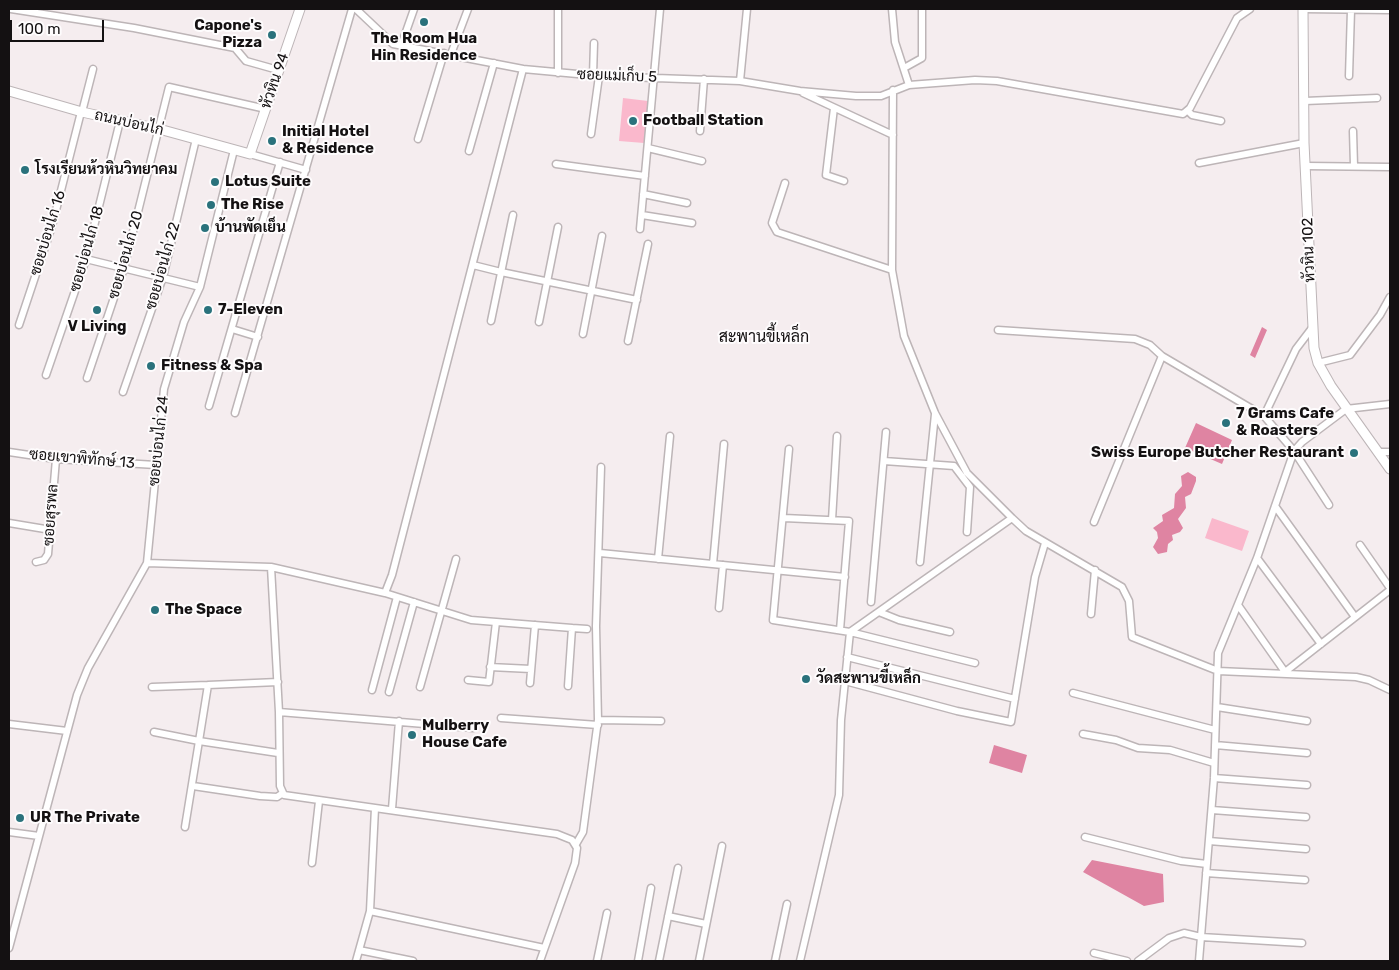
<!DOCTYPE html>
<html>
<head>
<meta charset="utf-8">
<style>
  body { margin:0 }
  #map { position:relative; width:1399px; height:970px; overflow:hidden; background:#f5edef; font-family:Rubik,sans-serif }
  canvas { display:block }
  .frame { position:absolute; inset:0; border:10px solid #141112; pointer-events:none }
  .scale { position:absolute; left:10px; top:20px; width:94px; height:22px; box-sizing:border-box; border:2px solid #141112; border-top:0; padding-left:6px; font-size:15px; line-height:18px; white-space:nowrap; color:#141112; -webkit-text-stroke:4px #fefcfd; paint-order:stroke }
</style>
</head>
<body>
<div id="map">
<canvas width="1399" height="970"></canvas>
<div class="frame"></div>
<div class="scale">100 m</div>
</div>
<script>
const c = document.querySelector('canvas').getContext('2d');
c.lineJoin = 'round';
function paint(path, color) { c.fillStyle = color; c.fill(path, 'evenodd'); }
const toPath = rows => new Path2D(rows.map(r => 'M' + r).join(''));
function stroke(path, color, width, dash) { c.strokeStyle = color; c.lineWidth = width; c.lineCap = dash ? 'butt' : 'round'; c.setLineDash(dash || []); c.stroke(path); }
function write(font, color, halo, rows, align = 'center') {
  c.font = font + ' Rubik,Sarabun,sans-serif'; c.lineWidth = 4; c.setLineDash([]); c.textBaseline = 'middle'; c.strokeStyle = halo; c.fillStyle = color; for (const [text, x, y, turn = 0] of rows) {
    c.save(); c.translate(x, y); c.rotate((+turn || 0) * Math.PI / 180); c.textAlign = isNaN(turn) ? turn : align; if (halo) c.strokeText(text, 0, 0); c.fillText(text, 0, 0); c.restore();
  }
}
paint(toPath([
  [623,98,648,101,644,143,619,141],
  [1212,518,1249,531,1242,551,1205,538]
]), '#fab8cc');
paint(toPath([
  [1262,327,1267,330,1255,358,1250,355],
  [1196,423,1232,440,1222,464,1185,448],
  [1188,472,1196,477,1196,481,1191,494,1185,497,1186,508,1178,519,1183,528,1180,532,1172,535,1173,540,1168,544,1167,552,1158,554,1153,547,1158,538,1157,532,1153,528,1163,521,1162,515,1174,508,1175,494,1182,486,1181,476],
  [994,745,1027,755,1022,773,989,763],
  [1092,860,1163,874,1164,902,1144,906,1083,872]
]), '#df84a2');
const street = toPath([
  [11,9,134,28,235,48,246,61,278,70],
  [356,9,393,44,523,69,599,76,740,81,800,91,856,96,881,96,909,85,975,80,997,81,1183,114,1190,108,1237,18,1250,9],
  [558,9,558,73],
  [892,9,895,42,909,85],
  [1303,9,1390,10],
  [401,46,414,9],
  [451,54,468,9],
  [904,68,922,58,922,9],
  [593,76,594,43],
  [1349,76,1351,10],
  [740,81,747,9],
  [893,90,892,270,904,336,935,413,967,473,1012,518],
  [803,93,893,135],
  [1305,101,1377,98],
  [834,108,826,175,844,181],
  [1188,111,1192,115,1221,121],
  [82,112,93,69],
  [700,131,704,79],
  [1353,131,1354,166],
  [591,134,599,76],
  [418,139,444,53],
  [648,148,702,161],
  [469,151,494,63],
  [250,154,306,170],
  [1199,163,1304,143],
  [556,164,645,176],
  [1306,166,1390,167],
  [785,183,772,223,777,232,892,270],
  [643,194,687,203],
  [642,215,692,223],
  [640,229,660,9],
  [86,259,200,287],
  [473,265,501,272,637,300],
  [491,321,513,215],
  [539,322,558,227],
  [19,325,52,226,81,112],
  [232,329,258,337],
  [998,330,1135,339,1150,345,1162,356],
  [583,334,602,236],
  [628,341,648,244],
  [1318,363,1350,355,1380,315,1390,297],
  [46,375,86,259,120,121],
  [87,378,124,268,169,87,266,109],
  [123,392,163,277,196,139],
  [209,406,280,162],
  [235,413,352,9],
  [1264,416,1296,349,1312,328],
  [789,449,773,620,850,632,975,663],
  [9,452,56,459,156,465],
  [1378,452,1390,452],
  [884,461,954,466,970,487,967,532],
  [1275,506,1355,617],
  [784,518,849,521,840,630],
  [832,520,837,436],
  [1094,522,1162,356,1264,416,1294,451,1329,505],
  [9,523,51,530],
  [1360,545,1390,588],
  [600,553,845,577],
  [1257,558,1321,644],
  [658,559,670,436],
  [36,562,44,560,48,554,56,459],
  [920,562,935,414],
  [147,563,271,567,279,712,280,786,284,795,557,834,572,840,577,848,575,863,540,961],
  [713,564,724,444],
  [271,567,385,593,471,620,572,628,568,686],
  [385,593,392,575,523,69],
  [871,602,886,432],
  [1238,605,1285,672],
  [719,608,723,565],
  [879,612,899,620,950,632],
  [1091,614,1095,570],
  [572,628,587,629],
  [847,657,1015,699],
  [490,667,531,669],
  [1285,672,1390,590],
  [468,680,489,682,496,622],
  [845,681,957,711,1011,722,1035,577,1045,543],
  [278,682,208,685,199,741,278,753],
  [530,683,535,625],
  [152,687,208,685],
  [420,687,456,559],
  [372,690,397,597],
  [389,692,414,602],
  [1073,693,1215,730],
  [1217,707,1307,721],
  [279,712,473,728],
  [501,718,598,725],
  [598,720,661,721],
  [9,724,67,731],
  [154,732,199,741,185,827],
  [1083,734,1116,740,1138,748,1170,750,1214,763],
  [1215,745,1307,753],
  [1214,778,1307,785],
  [193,786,260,796,277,797,283,793],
  [392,809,399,721],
  [1212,810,1306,817],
  [9,832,39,836],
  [1085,837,1181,861,1207,864],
  [1209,841,1306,849],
  [576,844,583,832,598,720,596,626,601,467],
  [312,863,319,801],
  [1206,873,1305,880],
  [370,911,544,948],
  [668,916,706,924],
  [9,948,77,695,88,668,147,563,164,389,184,322,200,287,234,150],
  [359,950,413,961],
  [1094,953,1127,961],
  [356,961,370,911,375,808],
  [597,961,607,913],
  [638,961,651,888],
  [659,961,678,868],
  [699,961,722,846],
  [775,961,787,904],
  [800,961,839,795,841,720,850,632,1012,518,1026,531,1122,587,1129,601,1132,637,1218,671,1356,677,1369,680,1390,690],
  [1138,961,1169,938,1184,933,1201,937,1302,943],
  [1199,961,1214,778,1218,653,1257,558,1294,451,1302,442,1346,409,1390,404]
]);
const secondary = toPath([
  [1303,9,1304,143,1314,348,1318,363,1331,386,1390,469],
  [9,91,82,112,159,129,250,154,300,9]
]);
stroke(street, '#bdb5b7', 9);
stroke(secondary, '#bdb5b7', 11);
stroke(street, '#fff', 6);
stroke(secondary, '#fff', 9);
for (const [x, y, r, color] of [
  [424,22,5,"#2a727c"],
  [272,35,5,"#2a727c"],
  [633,121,5,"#2a727c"],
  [272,141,5,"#2a727c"],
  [25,170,5,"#2a727c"],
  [215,182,5,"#2a727c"],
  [211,205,5,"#2a727c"],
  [205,228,5,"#2a727c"],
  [97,310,5,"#2a727c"],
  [208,310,5,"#2a727c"],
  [151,366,5,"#2a727c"],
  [1226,423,5,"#2a727c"],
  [1354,453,5,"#2a727c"],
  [155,610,5,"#2a727c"],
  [806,679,5,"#2a727c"],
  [412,735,5,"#2a727c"],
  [20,818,5,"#2a727c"]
]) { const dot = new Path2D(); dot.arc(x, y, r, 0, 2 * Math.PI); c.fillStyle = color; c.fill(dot); stroke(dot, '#fefcfd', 2); }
write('bold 15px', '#141112', '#fefcfd', [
  ["Capone's",262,26,"right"],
  ["Pizza",262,43,"right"],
  ["The Room Hua",424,39,"center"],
  ["Hin Residence",424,56,"center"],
  ["Football Station",643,121],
  ["Initial Hotel",282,132],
  ["& Residence",282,149],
  ["โรงเรียนห้วหินวิทยาคม",35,170],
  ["Lotus Suite",225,182],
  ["The Rise",221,205],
  ["บ้านพัดเย็น",215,228],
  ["7-Eleven",218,310],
  ["V Living",97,327,"center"],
  ["Fitness & Spa",161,366],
  ["7 Grams Cafe",1236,414],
  ["& Roasters",1236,431],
  ["Swiss Europe Butcher Restaurant",1344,453,"right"],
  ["The Space",165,610],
  ["วัดสะพานขี้เหล็ก",816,679],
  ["Mulberry",422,726],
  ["House Cafe",422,743],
  ["UR The Private",30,818]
], 'left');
write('15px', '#141112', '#fefcfd', [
  ["ซอยแม่เก็บ 5",617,76,2],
  ["หัวหิน 94",275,81,-71],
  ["ถนนบ่อนไก่",129,123,13],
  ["ซอยบ่อนไก่ 16",48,233,-73],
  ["ซอยบ่อนไก่ 18",87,249,-74],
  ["หัวหิน 102",1309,250,-92],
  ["ซอยบ่อนไก่ 20",126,255,-74],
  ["ซอยบ่อนไก่ 22",163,266,-74],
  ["ซอยบ่อนไก่ 24",159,441,-84],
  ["ซอยเขาพิทักษ์ 13",82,459,5],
  ["ซอยสุรพล",51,515,-86]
]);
write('16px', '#141112', '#fefcfd', [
  ["สะพานขี้เหล็ก",764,337]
]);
</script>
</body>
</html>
